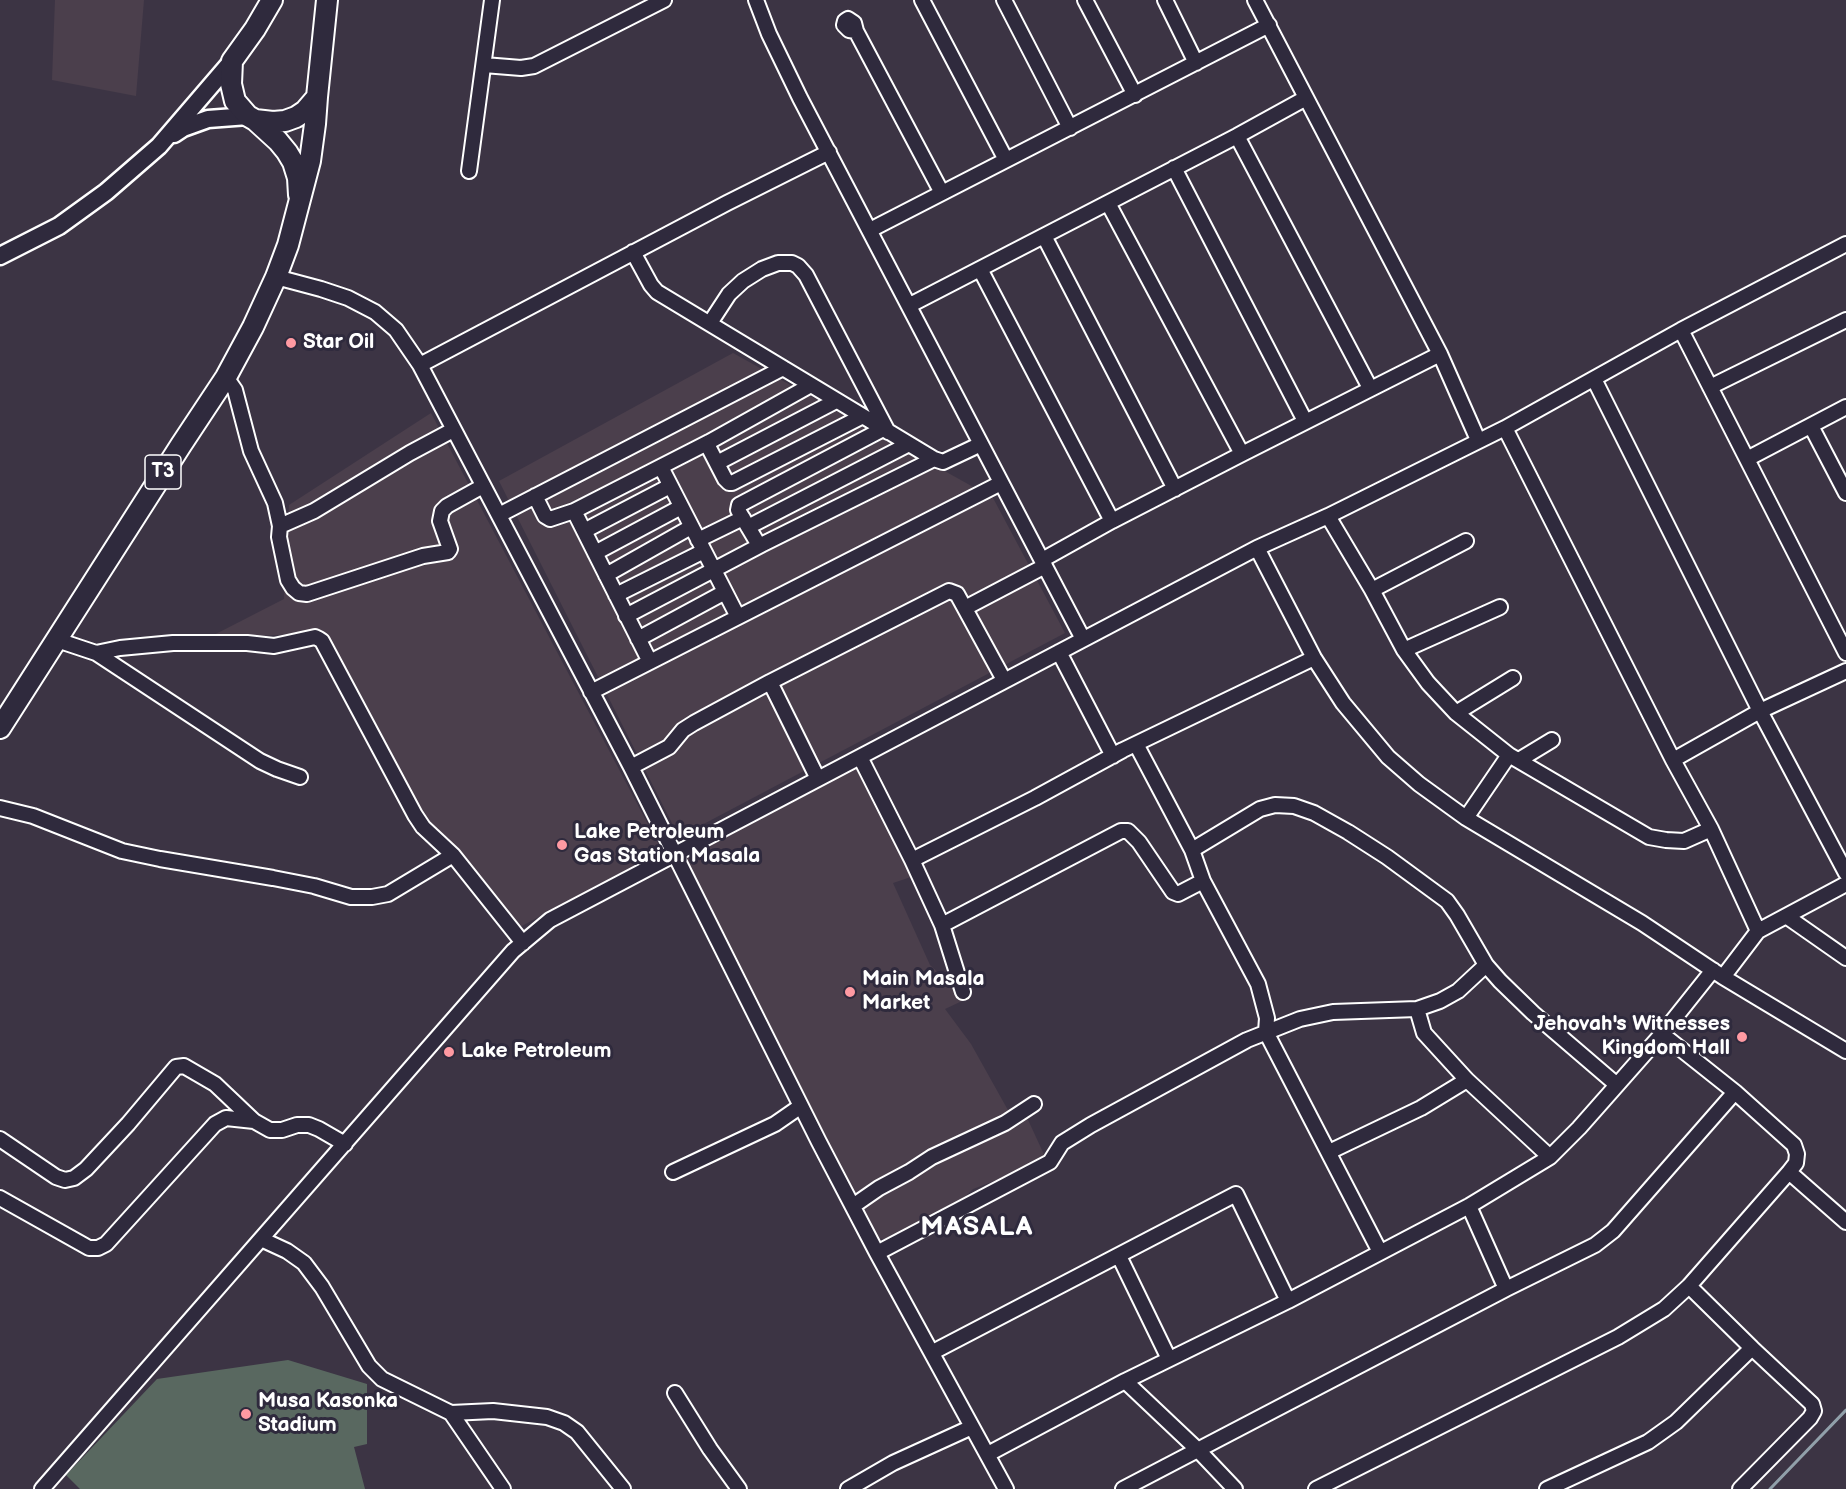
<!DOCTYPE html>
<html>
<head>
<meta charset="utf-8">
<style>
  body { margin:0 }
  canvas { display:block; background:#3c3444 }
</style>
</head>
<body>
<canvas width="1846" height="1489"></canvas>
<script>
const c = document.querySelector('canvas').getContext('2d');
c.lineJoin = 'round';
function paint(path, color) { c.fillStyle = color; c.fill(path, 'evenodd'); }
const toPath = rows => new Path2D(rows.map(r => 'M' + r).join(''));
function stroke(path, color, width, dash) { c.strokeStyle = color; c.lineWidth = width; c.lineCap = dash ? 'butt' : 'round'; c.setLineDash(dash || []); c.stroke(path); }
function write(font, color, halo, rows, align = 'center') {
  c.font = font + ' "Balsamiq Sans",sans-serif'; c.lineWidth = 6; c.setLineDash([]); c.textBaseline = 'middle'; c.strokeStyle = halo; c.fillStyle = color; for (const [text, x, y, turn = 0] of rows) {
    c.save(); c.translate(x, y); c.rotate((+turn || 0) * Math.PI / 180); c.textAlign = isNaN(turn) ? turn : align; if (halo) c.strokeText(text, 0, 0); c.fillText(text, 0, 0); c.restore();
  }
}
paint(toPath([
  [55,0,144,0,136,96,52,80],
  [733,353,993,498,1065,633,679,837,499,481],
  [431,413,662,851,518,928,427,824,321,633,208,638,284,599,289,505],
  [853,758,911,877,893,883,930,965,949,983,962,1001,945,1009,971,1044,1009,1112,1023,1109,1047,1161,973,1189,944,1217,885,1239,868,1238,676,854]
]), '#4b3f4c');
paint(toPath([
  [288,1360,367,1384,367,1444,354,1447,365,1489,80,1489,66,1475,157,1379]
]), '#596860');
stroke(toPath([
  [1770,1489,1846,1410]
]), '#91a0aa', 3);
const minor = toPath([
  [756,0,769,34,800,98,1083,639],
  [922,0,1006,160],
  [1004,0,1070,128],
  [1085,0,1135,95],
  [1165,0,1196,63],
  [1255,0,1440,354,1478,440],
  [856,31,849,30,844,25,845,21,848,19,854,23,856,31,942,193],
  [484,65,521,68,534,66,664,0],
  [1237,136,1370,388],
  [1174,168,1305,421],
  [469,171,492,0],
  [1108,203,1242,454],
  [870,230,1269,25],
  [1044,236,1175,489],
  [633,252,651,285,657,292,934,459,943,462,981,444],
  [980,269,1112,521],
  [276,277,321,289,348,298,375,312,396,330,420,365,631,767,819,1142,877,1253,1006,1489],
  [910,305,1237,136,1306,98],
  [710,323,729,294,743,281,762,269,778,263,792,263,798,266,806,275,888,432],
  [1681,330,1846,653],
  [420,365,727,203,829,152],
  [226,377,235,390,251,451,275,503,280,526,279,537,288,580,293,588,299,593,307,594,423,556,448,552,450,549,440,521,442,511,447,506,483,486],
  [1594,379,1760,711,1846,873],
  [1710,387,1846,320],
  [1811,426,1846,493],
  [1505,428,1673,760,1711,829],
  [709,442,709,448,725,479,729,483,732,483,861,417],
  [1747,459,1846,407],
  [717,463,836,401],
  [661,467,738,617],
  [535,496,545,516,550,519,574,511],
  [499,515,783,368],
  [1328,516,1372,590,1404,650,1428,683,1456,713,1509,755,1649,837,1666,840,1684,841,1711,829,1758,931],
  [280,526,314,511,410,453,453,430],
  [748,527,909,444],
  [584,531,670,486],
  [698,540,743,518],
  [761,545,757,542,738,510,739,505,883,429],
  [1257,548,1314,658,1343,703,1388,757,1419,784,1466,818,1642,923,1723,977,1846,1051],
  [595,553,681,507],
  [1042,560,1112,521,1242,454,1440,354],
  [606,575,691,527],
  [1372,590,1466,541],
  [616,595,704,551],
  [965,608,1045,566],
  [626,616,761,545,934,459],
  [638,639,725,592],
  [57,640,96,653,260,761,277,769,300,777],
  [1404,650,1500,607],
  [1059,652,1113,756],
  [96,653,120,648,173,643,247,643,274,646,315,637,319,639,322,641,415,815,423,827,453,855,523,943],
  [650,662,574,511,709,442,811,385],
  [770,682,818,779],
  [591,692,1001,483],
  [1456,713,1513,678],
  [860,757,912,860,942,925,963,992],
  [1519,760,1552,740],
  [1673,760,1760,711,1846,671],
  [631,767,669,747,683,730,694,723,770,682,949,591,957,594,1004,680],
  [0,808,33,816,122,851,160,859,273,878,314,886,351,897,372,897,388,894,453,855],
  [1466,818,1509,755],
  [1192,850,1260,809,1275,805,1294,806,1314,813,1348,832,1387,857,1447,901,1457,915,1486,965,1500,981,1533,1013,1617,1085],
  [912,860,1035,798,1123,750,1314,658],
  [1203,881,1258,984,1267,1018,1266,1032,1380,1252],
  [1786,916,1846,958],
  [942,925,1121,831,1128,831,1139,842,1173,892,1178,894,1203,881,1192,850,1136,744],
  [1723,977,1758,931,1846,884],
  [1417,1009,1424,1033,1467,1080,1550,1157],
  [0,1139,56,1177,65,1180,74,1178,86,1169,128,1124,176,1067,184,1066,215,1084,254,1121],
  [1329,1152,1421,1108,1467,1080],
  [673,1172,775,1124,801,1106],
  [1789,1172,1846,1222],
  [0,1198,89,1248,98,1248,106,1244,215,1124,226,1118,254,1121,270,1130,282,1130,297,1125,309,1125,319,1129,345,1144],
  [853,1206,879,1188,909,1172,932,1157,1005,1123,1034,1104],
  [1469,1206,1506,1289],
  [261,1239,287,1251,304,1263,322,1287,369,1366,382,1379,451,1413,503,1489],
  [877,1253,1050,1162,1062,1143,1091,1125,1247,1040,1300,1019,1333,1012,1417,1009,1440,1001,1458,991,1486,965],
  [1119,1256,1169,1359],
  [1689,1286,1752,1348,1812,1404,1814,1411,1810,1418,1740,1489],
  [933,1352,1236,1194,1288,1301],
  [1125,1381,1198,1450,1235,1489],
  [675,1393,710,1449,739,1489],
  [451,1413,493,1411,547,1417,564,1423,577,1432,623,1489],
  [988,1454,1125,1381,1288,1301,1469,1206,1550,1157,1579,1128,1617,1085,1662,1034,1713,970],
  [42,1489,513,951,550,920,1257,548,1328,516,1505,428,1681,330,1846,244],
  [848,1489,893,1463,972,1427],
  [1123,1489,1506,1289,1595,1245,1613,1231,1735,1092],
  [1316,1489,1618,1337,1664,1309,1689,1286,1789,1172,1796,1163,1797,1154,1794,1145,1735,1092,1662,1034],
  [1547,1489,1648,1442,1676,1422,1752,1348]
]);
const major = toPath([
  [174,134,183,128,208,119,248,116],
  [0,256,59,226,106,192,159,146,232,61]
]);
const highway = toPath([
  [272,0,255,29,232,61,231,84,235,101,248,116,255,120,273,122,285,121,296,117,305,111,317,97],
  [255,120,278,141,287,152,293,162,298,178,299,195],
  [0,728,181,445,226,377,253,327,276,277,288,245,310,161,315,124,317,97,327,0]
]);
stroke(minor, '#fff', 18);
stroke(major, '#fff', 21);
stroke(highway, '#fff', 24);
stroke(minor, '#2f2a3d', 14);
stroke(major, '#2f2a3d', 16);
stroke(highway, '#2f2a3d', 20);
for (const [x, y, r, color] of [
  [291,343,6,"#ff9aa2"],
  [562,845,6,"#ff9aa2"],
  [850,992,6,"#ff9aa2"],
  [1742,1037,6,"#ff9aa2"],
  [449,1052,6,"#ff9aa2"],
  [246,1414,6,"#ff9aa2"]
]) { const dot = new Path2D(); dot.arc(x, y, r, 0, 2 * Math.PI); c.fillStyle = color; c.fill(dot); stroke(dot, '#2f2a3d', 2); }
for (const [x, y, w] of [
  [163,472,36]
]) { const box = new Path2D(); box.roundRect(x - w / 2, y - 17, w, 34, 4.5); c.fillStyle = '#2f2a3d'; c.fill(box); stroke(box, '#fff', 1.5); }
write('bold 20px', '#fff', null, [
  ["T3",163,472]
]);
write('bold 21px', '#fff', '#2f2a3d', [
  ["Star Oil",303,343],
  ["Lake Petroleum",574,833],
  ["Gas Station Masala",574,857],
  ["Main Masala",862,980],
  ["Market",862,1004],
  ["Jehovah's Witnesses",1730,1025,"right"],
  ["Kingdom Hall",1730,1049,"right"],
  ["Lake Petroleum",461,1052],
  ["Musa Kasonka",258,1402],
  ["Stadium",258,1426]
], 'left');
c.letterSpacing = '1.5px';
write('bold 27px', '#fff', '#2f2a3d', [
  ["MASALA",977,1228]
]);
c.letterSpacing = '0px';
</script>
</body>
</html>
